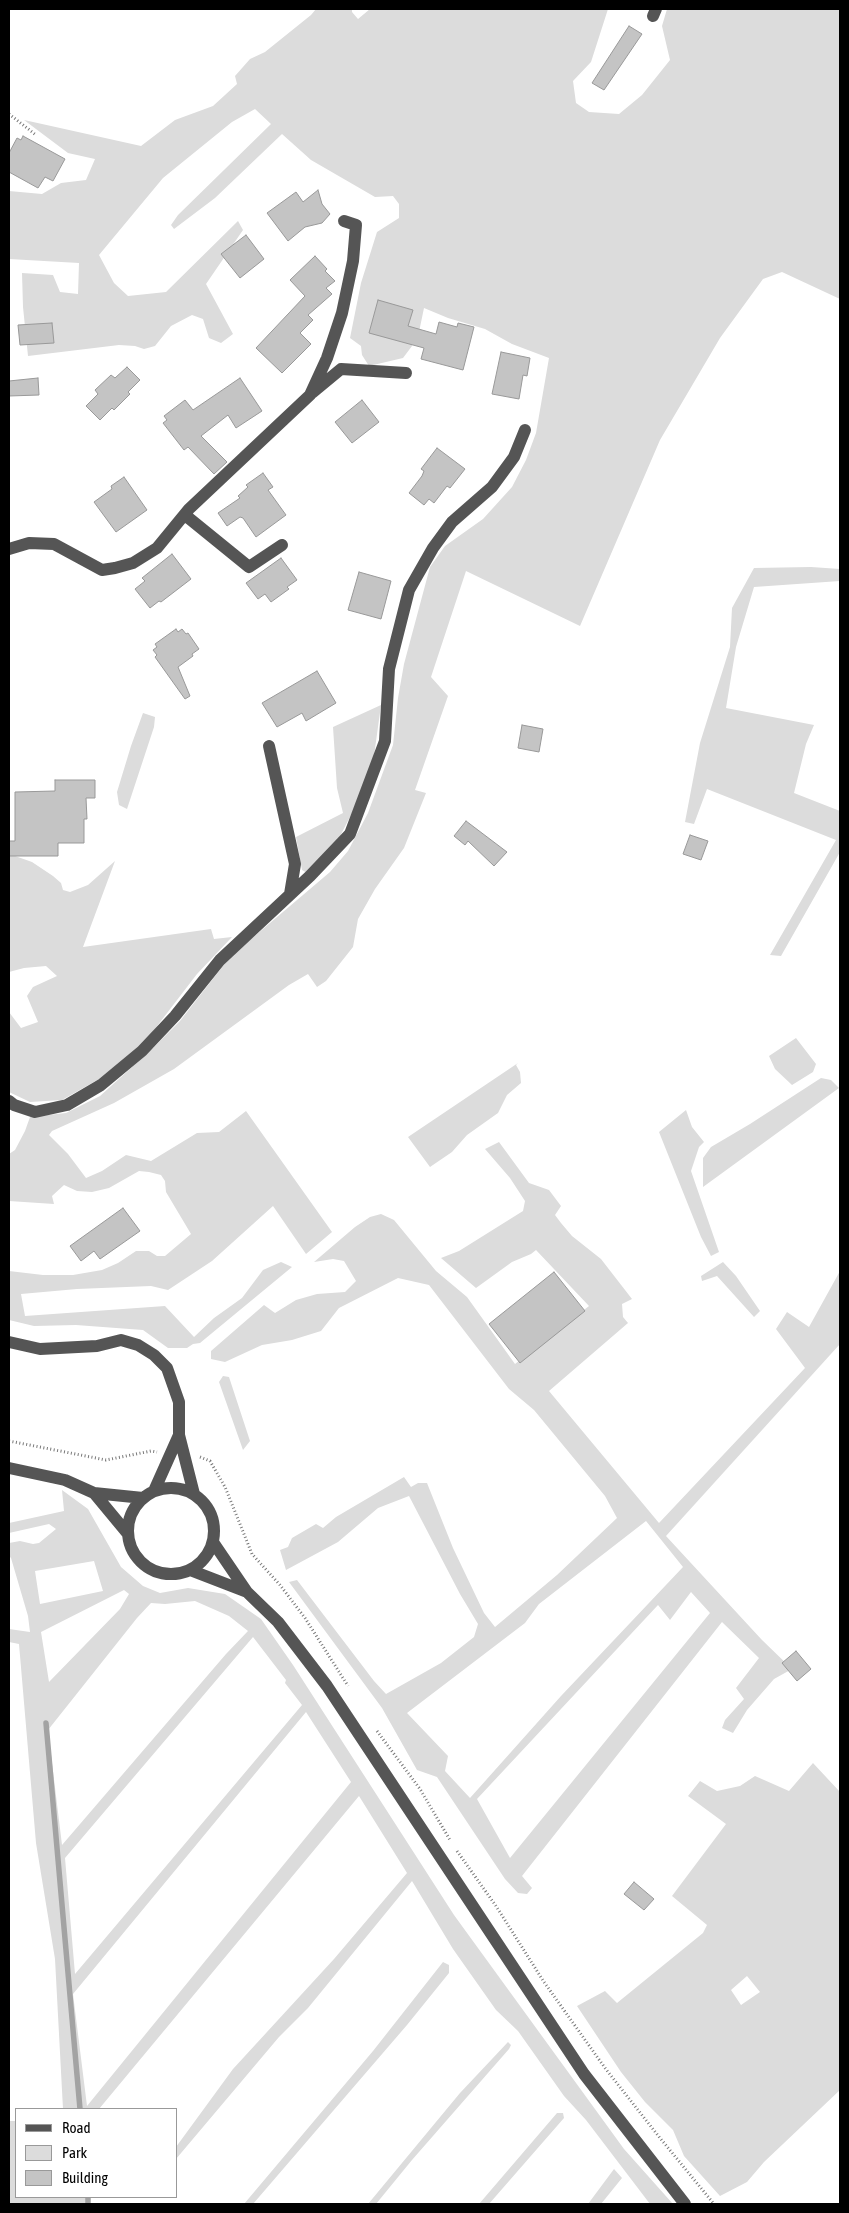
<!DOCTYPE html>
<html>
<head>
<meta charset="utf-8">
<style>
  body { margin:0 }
  #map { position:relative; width:849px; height:2213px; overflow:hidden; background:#fff; font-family:"Asap Condensed",sans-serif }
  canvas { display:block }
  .frame { position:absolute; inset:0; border:10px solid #000; pointer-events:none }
  .legend { position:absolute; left:15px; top:2108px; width:162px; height:90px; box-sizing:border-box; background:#fff; border:1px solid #999; margin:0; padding:6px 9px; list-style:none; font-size:15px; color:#000 }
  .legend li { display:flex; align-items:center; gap:10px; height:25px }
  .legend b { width:25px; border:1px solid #999 }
</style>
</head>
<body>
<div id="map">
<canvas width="849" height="2213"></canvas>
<div class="frame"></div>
<ul class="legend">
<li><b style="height:6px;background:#555"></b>Road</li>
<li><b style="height:14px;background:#dcdcdc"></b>Park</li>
<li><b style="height:14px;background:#c4c4c4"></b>Building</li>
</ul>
</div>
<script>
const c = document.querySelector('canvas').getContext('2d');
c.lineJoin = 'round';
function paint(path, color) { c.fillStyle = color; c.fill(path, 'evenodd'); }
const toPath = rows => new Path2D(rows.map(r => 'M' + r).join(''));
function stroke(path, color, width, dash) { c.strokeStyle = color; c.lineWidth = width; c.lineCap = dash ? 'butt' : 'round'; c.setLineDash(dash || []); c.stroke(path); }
paint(toPath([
  [316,9,352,9,352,12,358,19,370,9,608,9,591,62,573,81,576,103,589,112,619,114,642,95,670,60,662,26,667,9,840,9,840,299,782,272,763,279,720,338,660,440,580,626,466,571,431,677,448,696,415,790,426,793,404,848,375,889,358,919,353,947,326,981,317,987,308,974,289,985,174,1069,114,1103,52,1131,49,1135,68,1154,86,1178,102,1171,126,1155,151,1161,197,1133,219,1132,246,1111,332,1232,306,1254,273,1206,212,1261,168,1290,151,1286,77,1289,21,1294,25,1316,165,1306,194,1337,214,1318,242,1298,263,1270,281,1262,292,1267,200,1343,193,1344,187,1348,168,1348,143,1330,76,1325,34,1326,9,1320,9,1271,43,1275,73,1275,102,1270,118,1263,136,1251,149,1251,157,1256,165,1256,191,1234,166,1192,165,1181,161,1175,149,1172,139,1171,109,1188,92,1192,77,1191,64,1185,52,1196,54,1204,9,1201,9,1154,15,1150,25,1131,30,1117,66,1113,100,1096,151,1050,180,1021,230,957,330,872,348,851,368,813,393,745,398,698,404,664,430,567,445,546,483,519,512,487,526,460,536,433,549,358,512,344,485,329,448,318,424,308,419,332,412,346,403,358,369,366,362,355,361,346,350,338,361,283,377,232,399,218,399,204,393,196,375,197,311,160,282,134,215,198,174,229,171,225,178,215,271,124,255,109,232,122,163,178,99,255,114,283,128,296,166,292,238,221,243,230,206,284,233,334,221,343,209,338,203,319,192,315,171,326,155,346,144,349,135,346,119,345,28,356,23,307,22,273,53,275,60,292,78,294,79,263,9,259,9,191,42,194,61,183,86,180,95,159,68,153,24,120,141,146,175,120,213,106,237,84,235,76,250,59,265,52,311,15],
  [811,567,840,569,840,581,754,587,736,647,726,708,814,725,806,744,794,793,840,811,840,852,781,956,770,955,836,840,707,789,694,824,685,822,700,743,730,647,732,608,754,568],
  [381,705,374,756,352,813,337,842,307,873,302,870,296,837,343,813,337,788,333,727],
  [143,713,155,717,154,727,127,809,119,805,117,792,131,746],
  [9,850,15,856,32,862,53,876,61,883,63,890,70,892,88,885,115,861,83,947,211,929,214,939,232,937,197,974,144,1043,99,1079,62,1100,30,1102,9,1092,9,1012,21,1028,38,1022,27,996,33,987,57,976,46,966,24,968,9,972],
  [796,1038,816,1064,813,1072,792,1085,775,1069,769,1056],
  [518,1063,516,1065,520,1072,521,1083,507,1095,498,1113,467,1135,452,1152,430,1167,408,1137],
  [821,1078,831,1080,839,1088,703,1187,703,1158,711,1147,750,1124],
  [686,1110,692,1127,704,1142,699,1147,691,1171,719,1252,711,1256,701,1237,659,1132],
  [499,1142,529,1183,549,1190,561,1206,555,1215,561,1223,572,1236,601,1259,632,1299,622,1304,623,1317,628,1323,549,1391,659,1523,805,1368,776,1329,787,1312,809,1327,840,1271,840,1344,666,1536,762,1640,792,1669,774,1679,747,1710,733,1733,722,1728,725,1720,744,1699,736,1688,759,1658,722,1622,522,1876,532,1888,527,1894,518,1893,505,1879,437,1777,417,1770,382,1708,289,1582,297,1580,374,1681,386,1694,441,1663,474,1637,478,1624,460,1594,409,1496,378,1508,338,1542,286,1570,280,1550,288,1547,292,1538,316,1524,323,1528,336,1517,404,1477,411,1487,418,1483,427,1483,453,1548,484,1613,495,1627,557,1575,617,1518,605,1496,534,1410,509,1389,429,1285,398,1278,339,1308,321,1331,292,1340,262,1345,225,1362,211,1359,211,1351,264,1305,275,1313,296,1300,317,1294,345,1292,356,1281,344,1261,333,1259,314,1262,355,1227,370,1217,381,1214,394,1220,436,1271,467,1297,515,1364,589,1306,536,1250,531,1254,512,1262,476,1288,441,1258,459,1251,523,1211,525,1201,510,1178,485,1149],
  [646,1521,683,1567,561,1696,470,1798,445,1771,448,1756,407,1713,525,1623,539,1604],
  [691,1592,710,1613,510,1858,477,1799,658,1605,670,1620],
  [723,1262,736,1276,760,1311,754,1317,717,1276,702,1281,701,1276],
  [223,1376,229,1377,250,1441,243,1450,219,1382],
  [62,1490,88,1509,121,1567,143,1586,160,1593,188,1588,225,1594,261,1619,293,1665,454,1915,624,2149,673,2204,650,2204,586,2120,564,2096,518,2031,496,2010,453,1949,412,1881,308,2008,279,2037,176,2159,176,2147,233,2069,334,1959,407,1873,359,1796,99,2109,63,2109,55,1959,36,1843,19,1644,9,1642,9,1629,30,1632,28,1616,11,1558,9,1556,9,1543,20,1541,33,1544,39,1543,56,1529,49,1524,9,1533,9,1523,64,1511],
  [94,1561,103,1591,40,1604,35,1571],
  [124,1590,129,1594,120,1609,49,1682,41,1632],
  [195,1601,229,1616,248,1631,226,1654,62,1845,48,1730,137,1618,151,1603,165,1604],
  [253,1637,286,1680,285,1683,302,1705,75,1974,65,1858],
  [306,1712,351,1782,87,2106,73,1994],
  [813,1763,840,1792,840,2090,764,2162,747,2182,720,2196,684,2156,673,2130,645,2102,621,2072,577,2006,605,1991,617,2003,703,1933,707,1925,672,1896,726,1824,688,1796,700,1781,717,1791,740,1786,755,1776,789,1791],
  [747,1976,760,1992,741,2005,731,1990],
  [443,1962,449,1965,449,1973,407,2025,253,2204,244,2204,373,2051],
  [508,2042,511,2045,509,2049,412,2160,376,2204,368,2204,460,2093],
  [557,2113,563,2113,564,2118,489,2204,479,2204],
  [9,2121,16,2121,16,2197,88,2197,89,2204,9,2204],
  [614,2169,622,2178,601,2204,588,2204]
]), '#dcdcdc');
stroke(toPath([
  [46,1723,80,2109],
  [88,2197,88,2204]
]), '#a3a3a3', 5.5);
const building = toPath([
  [629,26,642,34,604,90,592,83,629,26],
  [23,136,65,159,53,181,45,177,38,188,9,172,9,153,17,138,21,140,23,136],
  [318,190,322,204,330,214,322,223,305,227,288,241,267,213,296,192,303,202,318,190],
  [246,235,264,259,240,278,221,254,246,235],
  [315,256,327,269,325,271,335,281,326,288,332,294,308,315,313,320,300,333,311,344,282,373,256,348,305,296,290,280,315,256],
  [378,300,413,310,408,326,436,334,439,322,457,327,458,323,474,327,463,370,421,359,424,348,369,333,378,300],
  [52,323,54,343,20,345,18,325,52,323],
  [501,352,530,358,527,376,523,375,519,399,492,394,501,352],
  [127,367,140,380,128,392,130,394,114,410,112,408,100,420,86,406,98,394,95,390,111,375,115,378,127,367],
  [38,378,39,395,9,396,9,381,38,378],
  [240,378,262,411,236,428,228,415,201,436,227,462,214,474,188,447,184,450,163,423,167,420,164,416,185,400,193,410,240,378],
  [362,400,379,422,352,443,335,422,362,400],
  [437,448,465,469,450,488,447,486,434,503,429,499,424,505,409,493,422,476,424,471,421,469,437,448],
  [263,473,273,487,268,490,286,515,256,537,243,518,240,517,227,526,218,513,240,498,238,496,248,487,246,485,263,473],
  [124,477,147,510,116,532,94,502,112,489,111,486,124,477],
  [172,554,191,579,161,602,159,601,150,608,135,589,145,581,142,578,172,554],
  [281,558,297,580,287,587,289,589,271,602,265,594,258,599,246,583,281,558],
  [359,572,391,581,381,619,348,610,359,572],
  [176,629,178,632,182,629,186,634,188,633,199,649,192,654,193,656,178,667,190,696,185,699,155,657,157,655,153,650,157,647,155,644,176,629],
  [317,671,336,703,306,721,302,713,277,727,262,703,317,671],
  [522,725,543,729,539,752,518,748,522,725],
  [55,780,95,780,95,798,86,798,87,819,84,819,84,843,58,843,58,856,9,856,9,841,15,841,15,792,55,791,55,780],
  [466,821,507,852,494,866,468,841,465,845,454,836,466,821],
  [690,835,708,841,701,860,683,854,690,835],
  [123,1208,140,1231,100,1259,94,1251,81,1261,70,1246,123,1208],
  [554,1272,585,1311,520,1363,489,1324,554,1272],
  [796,1651,811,1669,797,1681,782,1663,796,1651],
  [634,1882,654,1899,644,1910,624,1894,634,1882]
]);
paint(building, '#c4c4c4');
stroke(building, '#999', 1);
stroke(toPath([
  [9,114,36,135],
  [9,1441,106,1460,151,1451,157,1452],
  [200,1457,210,1461,225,1487,252,1554,280,1585,305,1618,348,1686],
  [377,1731,420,1789,450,1840],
  [457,1851,496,1906,544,1982,605,2068,660,2138,714,2204]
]), '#777', 3, [1, 2.5]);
stroke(toPath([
  [653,16,656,9],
  [312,393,341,369,406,373],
  [185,515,249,567,282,545],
  [9,549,29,543,54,544,102,570,115,568,133,563,157,548,189,509,310,395,327,358,342,313,353,261,356,225,344,221],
  [269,746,295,864,290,894],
  [9,1101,14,1105,35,1112,67,1105,101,1085,142,1051,175,1016,220,960,310,876,350,834,385,741,389,669,409,590,433,548,452,522,492,487,514,457,525,430],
  [9,1342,40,1349,97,1346,121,1340,138,1345,154,1355,167,1368,179,1402,179,1435,194,1494],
  [9,1468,65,1480,94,1493,143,1498],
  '128 1531a43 43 0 1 1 86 0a43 43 0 1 1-86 0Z',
  [154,1491,179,1435],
  [94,1493,128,1534],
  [213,1542,247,1592,278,1622,327,1686,584,2074,685,2204],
  [190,1570,247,1592]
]), '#555', 12);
</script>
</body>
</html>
